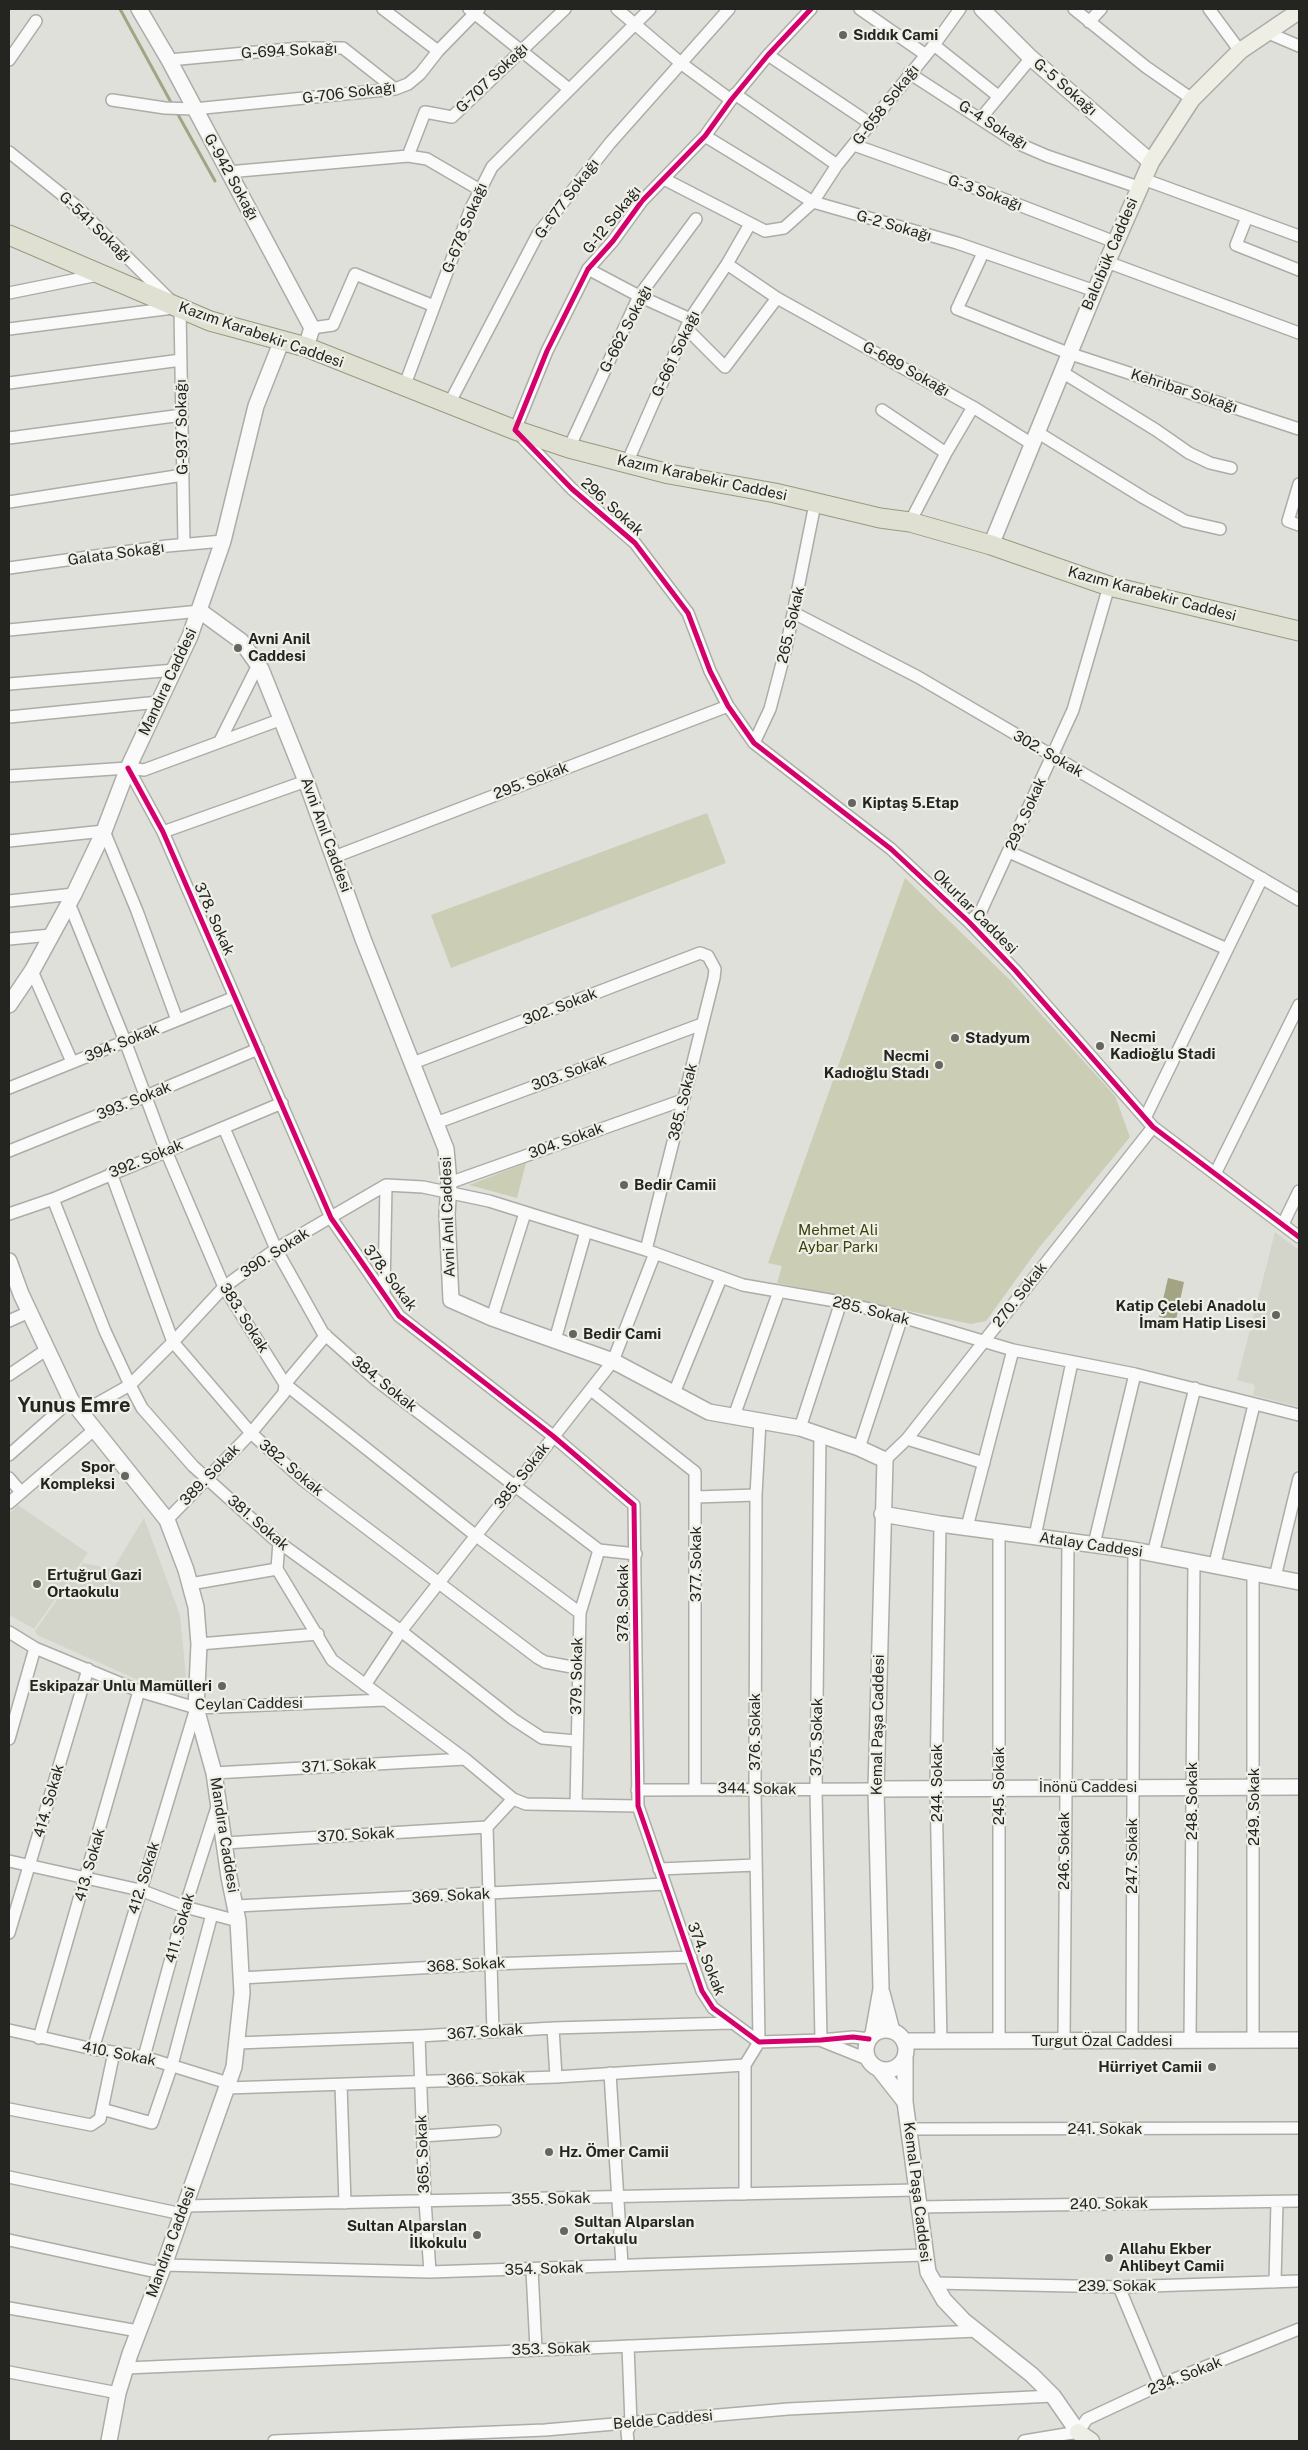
<!DOCTYPE html>
<html>
<head>
<meta charset="utf-8">
<style>
  body { margin:0 }
  #map { position:relative; width:1308px; height:2450px; overflow:hidden; background:#e0e0db; font-family:"Public Sans",sans-serif }
  canvas { display:block }
  .frame { position:absolute; inset:0; border:10px solid #242420; pointer-events:none }
</style>
</head>
<body>
<div id="map">
<canvas width="1308" height="2450"></canvas>
<div class="frame"></div>
</div>
<script>
const c = document.querySelector('canvas').getContext('2d');
c.lineJoin = 'round';
function paint(path, color) { c.fillStyle = color; c.fill(path, 'evenodd'); }
const toPath = rows => new Path2D(rows.map(r => 'M' + r).join(''));
function stroke(path, color, width, dash) { c.strokeStyle = color; c.lineWidth = width; c.lineCap = dash ? 'butt' : 'round'; c.setLineDash(dash || []); c.stroke(path); }
function write(font, color, halo, rows, align = 'center') {
  c.font = font + ' "Public Sans",sans-serif'; c.lineWidth = 4.5; c.setLineDash([]); c.textBaseline = 'middle'; c.strokeStyle = halo; c.fillStyle = color; for (const [text, x, y, turn = 0] of rows) {
    c.save(); c.translate(x, y); c.rotate((+turn || 0) * Math.PI / 180); c.textAlign = isNaN(turn) ? turn : align; if (halo) c.strokeText(text, 0, 0); c.fillText(text, 0, 0); c.restore();
  }
}
paint(toPath([
  [1275,1232,1299,1250,1299,1407,1253,1395,1255,1385,1237,1380],
  [18,1505,88,1553,34,1629,9,1615,9,1514],
  [144,1518,180,1615,187,1687,174,1696,37,1635,35,1631,83,1563,113,1569]
]), '#d4d5ca');
paint(toPath([
  [707,813,726,863,451,968,431,915],
  [905,878,1010,980,1115,1096,1130,1137,1038,1249,986,1321,971,1324,777,1283,782,1266,768,1263],
  [526,1163,517,1198,469,1185]
]), '#cbcdb4');
paint(toPath([
  [1168,1278,1184,1282,1176,1320,1159,1317]
]), '#a2a484');
stroke(toPath([
  [120,9,173,106],
  [176,111,215,181]
]), '#a2a484', 3);
const minor = toPath([
  [383,9,438,51],
  [469,9,569,89],
  [617,9,682,64,731,100],
  [811,9,768,55,731,100,705,136,642,201,613,241,588,269,547,351,515,430,572,489,635,543,688,613,710,671,728,706,754,743,891,849,969,922,1015,970,1153,1127,1299,1237],
  [860,9,926,55],
  [1074,9,1146,67,1192,99],
  [1209,9,1240,51],
  [1089,22,1101,9],
  [1266,32,1299,46],
  [934,45,998,96],
  [768,55,871,124],
  [9,60,36,21],
  [169,60,300,48,343,48,395,89],
  [909,73,1017,143,1047,156,1138,187],
  [735,94,837,165],
  [112,100,165,108,194,109,395,89,408,84,420,74,438,51,479,9],
  [981,118,1031,58],
  [705,136,813,202,957,243,1095,291],
  [854,145,980,190,1115,242],
  [9,152,75,205,169,299],
  [408,156,425,112,452,117,565,9],
  [228,172,408,156,427,159,480,190],
  [664,179,765,231,784,228,813,202,837,165,934,45,960,9],
  [1143,179,1299,236],
  [1247,217,1236,245,1299,270],
  [983,253,957,309,1068,353,1299,429],
  [1107,262,1299,333],
  [727,264,777,298,973,407,1032,444],
  [588,269,639,296,690,319],
  [9,293,98,275],
  [180,309,184,544],
  [312,328,333,325,355,274,434,306],
  [686,328,725,367,777,298],
  [9,329,173,308],
  [1062,372,1156,430,1189,453,1210,463,1231,468],
  [9,383,181,360],
  [404,387,471,208,492,167,650,9],
  [449,404,538,234,610,143,729,9],
  [882,410,946,453],
  [1037,432,1144,498,1185,521,1220,529],
  [9,438,182,415],
  [569,448,639,296,696,219],
  [627,463,690,319,727,264,750,224],
  [1299,484,1288,521,1299,525],
  [9,502,183,475],
  [910,522,946,453,973,407],
  [9,568,167,546,223,541],
  [794,613,918,677,1299,900],
  [9,630,200,611],
  [9,684,175,670],
  [9,717,159,702],
  [220,741,258,665],
  [754,743,770,709,786,648,815,504],
  [128,768,163,832,331,1218,399,1316,553,1436,634,1505,638,1806,702,1991,713,2008,759,2042,821,2040,853,2037,869,2039],
  [9,776,128,768,144,770,282,719],
  [163,832,306,781],
  [9,841,104,831,137,911,177,1020],
  [1009,852,1227,949],
  [334,857,728,706],
  [9,901,74,894],
  [69,903,125,1041,166,1151,224,1287,285,1384,475,1535,580,1613],
  [969,922,981,911,1073,710,1109,586],
  [9,939,51,935],
  [32,971,72,1062],
  [413,1063,700,953,708,956,715,969,714,978,646,1250],
  [9,1088,235,997],
  [1145,1118,1262,878],
  [436,1123,702,1024],
  [224,1128,276,1249,323,1333,376,1380,599,1550,636,1554],
  [9,1151,146,1096,258,1049],
  [111,1173,173,1342,251,1433,303,1480,538,1658,545,1662,577,1668],
  [1215,1174,1299,1005],
  [449,1183,683,1100],
  [53,1199,105,1331,130,1385,142,1408,193,1466,273,1538,401,1631,513,1719,542,1738,576,1741],
  [9,1214,53,1199,282,1103],
  [1283,1224,1299,1191],
  [384,1292,386,1185],
  [492,1318,525,1213],
  [9,1321,29,1312],
  [555,1340,586,1231],
  [9,1375,46,1350],
  [591,1390,695,1472,695,1789],
  [674,1393,721,1278],
  [82,1412,130,1385,173,1342,224,1287,276,1249,386,1185,423,1187,489,1201,646,1250,743,1285,841,1302,902,1317,1013,1350,1135,1374,1299,1415],
  [734,1416,779,1291],
  [800,1428,841,1302],
  [820,1434,816,1790,821,2040],
  [907,1439,984,1463],
  [859,1448,902,1317],
  [9,1455,71,1400],
  [885,1460,907,1439,1153,1127],
  [9,1478,21,1492],
  [696,1497,756,1495],
  [9,1503,95,1429],
  [167,1520,251,1433,284,1393,285,1384,326,1335],
  [940,1524,936,1787,941,2042],
  [967,1527,1013,1350],
  [999,1532,999,2040],
  [1035,1536,1072,1362],
  [279,1542,277,1569,332,1660,465,1759,513,1799,526,1804,638,1806],
  [1094,1544,1135,1374],
  [1153,1554,1195,1388],
  [1214,1567,1254,1405],
  [1253,1573,1253,2041],
  [1275,1577,1299,1478],
  [190,1584,277,1569],
  [9,1632,35,1648,139,1691,196,1708,385,1700],
  [199,1644,318,1634],
  [365,1685,401,1631,613,1361,655,1253],
  [9,1739,35,1648],
  [214,1773,465,1759],
  [637,1790,876,1789],
  [576,1805,580,1613,599,1550],
  [225,1843,487,1827],
  [9,1861,140,1890,185,1907,238,1921],
  [659,1869,756,1865],
  [237,1906,665,1884],
  [9,1933,88,1669],
  [241,1978,491,1964,691,1957],
  [553,2028,556,2077],
  [9,2030,93,2049,144,2057,228,2083],
  [493,2032,487,1827,513,1799],
  [419,2036,425,2201,430,2272],
  [39,2038,139,1691],
  [1190,2040,1194,1562],
  [822,2041,867,2059,872,2065],
  [1064,2041,1068,1541],
  [1132,2041,1134,1550],
  [237,2043,419,2036,553,2028,732,2023],
  [93,2049,196,1708],
  [144,2057,185,1907,218,1804],
  [610,2073,622,2265],
  [341,2085,345,2203],
  [227,2088,556,2077,745,2065],
  [9,2109,91,2125,100,2119,114,2052],
  [102,2109,152,2123,172,2065,212,1914],
  [910,2129,1299,2128],
  [422,2136,495,2131],
  [9,2177,182,2214],
  [745,2194,745,2065,759,2042,755,1789,756,1495,760,1421],
  [185,2206,916,2190],
  [918,2207,1299,2201],
  [9,2240,161,2273],
  [164,2265,430,2272,924,2255],
  [532,2270,536,2349],
  [1275,2282,1277,2202],
  [934,2283,1119,2287,1299,2281],
  [1119,2287,1160,2385],
  [9,2308,138,2331],
  [628,2346,631,2424,627,2432,628,2441],
  [126,2368,977,2331],
  [9,2372,118,2393],
  [274,2441,545,2430,788,2409,1053,2396],
  [1024,2441,1078,2432,1087,2419,1160,2385,1299,2329]
]);
const tertiary = toPath([
  [139,9,169,60,312,328,306,347],
  [982,9,1031,58,1151,162],
  [991,545,1107,262],
  [200,611,241,641,261,669,306,781,363,939,446,1149,449,1183,447,1215,451,1300,492,1318,613,1361,709,1412,800,1428,859,1448,885,1460,876,1789,881,1989,873,2034],
  [9,1005,32,971,74,894,104,831,128,768,190,636,223,541,256,406,282,340],
  [9,1261,21,1294,71,1400,167,1520,186,1570,196,1607,199,1644,196,1708,214,1773,229,1877,238,1921,242,1993,234,2067,164,2265,130,2354,118,2393,109,2441],
  [882,1514,940,1524,1134,1550,1299,1582],
  [876,1789,1299,1787],
  [882,1993,892,2031],
  '866 2050a20 20 0 1 1 40 0a20 20 0 1 1-40 0Z',
  [904,2041,1299,2040],
  [905,2058,905,2102,928,2272,944,2300,963,2320,1032,2375,1053,2396,1078,2432],
  [879,2069,905,2102]
]);
const secondary = toPath([
  [1107,262,1151,162,1192,99,1240,51,1299,11],
  [1078,2432,1091,2441]
]);
const primary = toPath([
  [9,235,210,321,306,347,515,430,569,448,669,474,775,493,880,518,910,522,991,545,1109,586,1299,631]
]);
stroke(minor, '#acaca8', 14);
stroke(tertiary, '#acaca8', 18);
stroke(secondary, '#acaca8', 19);
stroke(primary, '#98997f', 21);
stroke(minor, '#fafafa', 11);
stroke(tertiary, '#fafafa', 15);
stroke(secondary, '#eeeee5', 16);
stroke(primary, '#e0e0d2', 19);
stroke(toPath([
  [811,9,768,55,731,100,705,136,642,201,613,241,588,269,547,351,515,430,572,489,635,543,688,613,710,671,728,706,754,743,891,849,969,922,1015,970,1153,1127,1299,1237],
  [128,768,163,832,331,1218,399,1316,553,1436,634,1505,638,1806,702,1991,713,2008,759,2042,821,2040,853,2037,869,2039]
]), '#d6006c', 5);
for (const [x, y, r, color] of [
  [843,35,5,"#666661"],
  [238,648,5,"#666661"],
  [852,803,5,"#666661"],
  [955,1038,5,"#666661"],
  [1100,1046,5,"#666661"],
  [939,1065,5,"#666661"],
  [624,1185,5,"#666661"],
  [1276,1315,5,"#666661"],
  [573,1334,5,"#666661"],
  [125,1476,5,"#666661"],
  [37,1584,5,"#666661"],
  [222,1686,5,"#666661"],
  [1212,2067,5,"#666661"],
  [549,2152,5,"#666661"],
  [564,2231,5,"#666661"],
  [477,2235,5,"#666661"],
  [1109,2258,5,"#666661"]
]) { const dot = new Path2D(); dot.arc(x, y, r, 0, 2 * Math.PI); c.fillStyle = color; c.fill(dot); stroke(dot, '#eeefe6', 2); }
write('bold 15px', '#242420', '#eeefe6', [
  ["Sıddık Cami",853,35],
  ["Avni Anil",248,639],
  ["Caddesi",248,656],
  ["Kiptaş 5.Etap",862,803],
  ["Necmi",1110,1037],
  ["Kadioğlu Stadi",1110,1054],
  ["Stadyum",965,1038],
  ["Necmi",929,1056,"right"],
  ["Kadıoğlu Stadı",929,1073,"right"],
  ["Bedir Camii",634,1185],
  ["Katip Çelebi Anadolu",1266,1306,"right"],
  ["İmam Hatip Lisesi",1266,1323,"right"],
  ["Bedir Cami",583,1334],
  ["Spor",115,1467,"right"],
  ["Kompleksi",115,1484,"right"],
  ["Ertuğrul Gazi",47,1575],
  ["Ortaokulu",47,1592],
  ["Eskipazar Unlu Mamülleri",212,1686,"right"],
  ["Hürriyet Camii",1202,2067,"right"],
  ["Hz. Ömer Camii",559,2152],
  ["Sultan Alparslan",574,2222],
  ["Ortakulu",574,2239],
  ["Sultan Alparslan",467,2226,"right"],
  ["İlkokulu",467,2243,"right"],
  ["Allahu Ekber",1119,2249],
  ["Ahlibeyt Camii",1119,2266]
], 'left');
write('15px', '#242420', '#eeefe6', [
  ["G-694 Sokağı",289,51,-3],
  ["G-707 Sokağı",492,78,-44],
  ["G-5 Sokağı",1065,87,41],
  ["G-706 Sokağı",349,93,-7],
  ["G-658 Sokağı",886,105,-52],
  ["G-4 Sokağı",993,125,32],
  ["G-942 Sokağı",231,177,61],
  ["G-3 Sokağı",985,193,20],
  ["G-677 Sokağı",567,199,-53],
  ["G-12 Sokağı",612,220,-51],
  ["G-2 Sokağı",894,226,16],
  ["G-541 Sokağı",95,227,44],
  ["G-678 Sokağı",465,228,-68],
  ["Balcıbük Caddesi",1110,254,-67],
  ["G-662 Sokağı",626,329,-63],
  ["Kazım Karabekir Caddesi",261,335,19],
  ["G-661 Sokağı",676,354,-65],
  ["G-689 Sokağı",906,369,29],
  ["Kehribar Sokağı",1184,391,18],
  ["G-937 Sokağı",182,427,-91],
  ["Kazım Karabekir Caddesi",702,478,12],
  ["296. Sokak",612,507,42],
  ["Galata Sokağı",116,554,-8],
  ["Kazım Karabekir Caddesi",1152,594,15],
  ["265. Sokak",791,625,-77],
  ["Mandıra Caddesi",168,682,-65],
  ["302. Sokak",1048,754,30],
  ["295. Sokak",531,781,-21],
  ["293. Sokak",1026,814,-66],
  ["Avni Anıl Caddesi",326,835,70],
  ["Okurlar Caddesi",975,912,45],
  ["378. Sokak",214,919,66],
  ["302. Sokak",560,1007,-21],
  ["394. Sokak",122,1043,-22],
  ["303. Sokak",569,1073,-20],
  ["393. Sokak",134,1101,-22],
  ["385. Sokak",683,1102,-76],
  ["304. Sokak",566,1141,-20],
  ["392. Sokak",146,1159,-22],
  ["Avni Anıl Caddesi",448,1217,-92],
  ["390. Sokak",275,1253,-33],
  ["378. Sokak",390,1278,53],
  ["270. Sokak",1020,1295,-52],
  ["285. Sokak",871,1311,14],
  ["383. Sokak",244,1318,58],
  ["384. Sokak",384,1384,39],
  ["382. Sokak",291,1468,40],
  ["389. Sokak",210,1475,-46],
  ["385. Sokak",522,1476,-52],
  ["381. Sokak",258,1523,41],
  ["Atalay Caddesi",1091,1545,8],
  ["377. Sokak",696,1564,-90],
  ["378. Sokak",623,1603,-90],
  ["379. Sokak",577,1676,-89],
  ["Ceylan Caddesi",249,1704,-1],
  ["Kemal Paşa Caddesi",878,1725,-89],
  ["376. Sokak",755,1732,-90],
  ["375. Sokak",817,1737,-89],
  ["371. Sokak",339,1766,-3],
  ["244. Sokak",937,1783,-90],
  ["245. Sokak",999,1786,-90],
  ["İnönü Caddesi",1088,1787],
  ["344. Sokak",757,1789,1],
  ["414. Sokak",49,1801,-74],
  ["248. Sokak",1192,1801,-90],
  ["249. Sokak",1254,1807,-90],
  ["Mandıra Caddesi",224,1835,81],
  ["370. Sokak",356,1835,-3],
  ["246. Sokak",1064,1851,-90],
  ["247. Sokak",1132,1856,-90],
  ["413. Sokak",90,1865,-74],
  ["412. Sokak",144,1878,-73],
  ["369. Sokak",451,1896,-3],
  ["411. Sokak",180,1928,-74],
  ["374. Sokak",706,1959,68],
  ["368. Sokak",466,1965,-3],
  ["367. Sokak",485,2032,-4],
  ["Turgut Özal Caddesi",1102,2041],
  ["410. Sokak",119,2054,11],
  ["366. Sokak",486,2079,-2],
  ["241. Sokak",1105,2129],
  ["365. Sokak",423,2154,-92],
  ["Kemal Paşa Caddesi",917,2192,83],
  ["355. Sokak",551,2199,-1],
  ["240. Sokak",1109,2204,-1],
  ["Mandıra Caddesi",171,2242,-70],
  ["354. Sokak",544,2269,-2],
  ["239. Sokak",1117,2286],
  ["353. Sokak",551,2349,-2],
  ["234. Sokak",1185,2376,-22],
  ["Belde Caddesi",663,2420,-5]
]);
write('15px', '#3f410a', '#eeefe6', [
  ["Mehmet Ali",838,1230],
  ["Aybar Parkı",838,1247]
]);
write('bold 20px', '#242420', '#eeefe6', [
  ["Yunus Emre",74,1406]
]);
</script>
</body>
</html>
